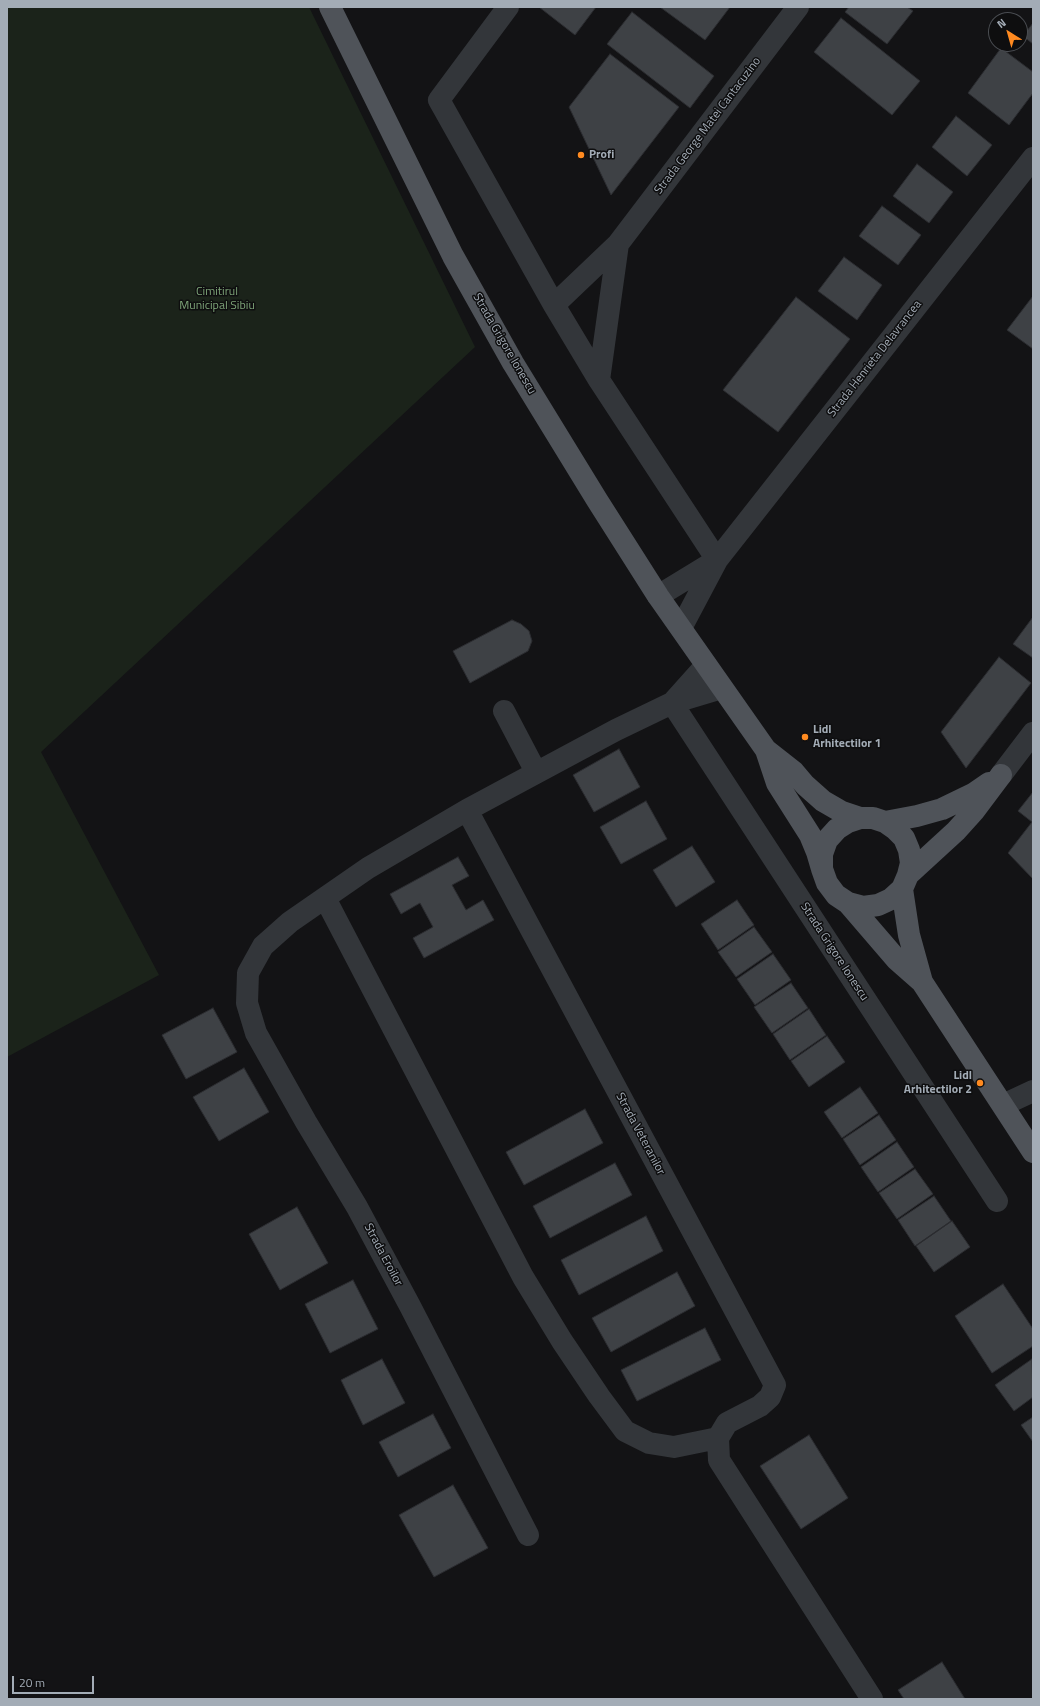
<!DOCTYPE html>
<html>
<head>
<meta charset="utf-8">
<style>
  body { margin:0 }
  #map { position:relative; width:1040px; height:1706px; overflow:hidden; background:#131315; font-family:"Titillium Web",sans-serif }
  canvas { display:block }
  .frame { position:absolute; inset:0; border:8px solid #a3acb6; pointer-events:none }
  .north { position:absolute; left:988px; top:12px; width:40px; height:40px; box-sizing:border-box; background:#0e0e0f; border:1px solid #4a4d52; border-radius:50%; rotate:323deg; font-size:11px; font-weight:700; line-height:16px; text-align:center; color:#a3acb6 }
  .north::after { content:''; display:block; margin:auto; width:14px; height:18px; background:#ff8a20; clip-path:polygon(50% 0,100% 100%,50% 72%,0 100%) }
  .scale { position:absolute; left:12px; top:1676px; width:82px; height:18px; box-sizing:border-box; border:2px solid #a3acb6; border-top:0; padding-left:5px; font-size:12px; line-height:14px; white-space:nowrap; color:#a3acb6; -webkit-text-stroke:3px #0e0e0f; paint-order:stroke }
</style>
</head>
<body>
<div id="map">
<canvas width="1040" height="1706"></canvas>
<div class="frame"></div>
<div class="north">N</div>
<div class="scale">20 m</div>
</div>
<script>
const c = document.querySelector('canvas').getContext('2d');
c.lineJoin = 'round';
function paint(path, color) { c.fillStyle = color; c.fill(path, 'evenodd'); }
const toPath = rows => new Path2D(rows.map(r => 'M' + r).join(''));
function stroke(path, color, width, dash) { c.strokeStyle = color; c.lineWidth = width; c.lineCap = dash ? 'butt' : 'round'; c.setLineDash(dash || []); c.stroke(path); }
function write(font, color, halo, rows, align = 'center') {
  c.font = font + ' "Titillium Web",sans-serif'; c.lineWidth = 3; c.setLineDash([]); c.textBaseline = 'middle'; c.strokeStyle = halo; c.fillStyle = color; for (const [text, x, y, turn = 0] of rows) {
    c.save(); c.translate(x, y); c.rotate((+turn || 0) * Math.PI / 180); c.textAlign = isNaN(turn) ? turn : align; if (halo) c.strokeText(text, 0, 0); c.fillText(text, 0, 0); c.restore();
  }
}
paint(toPath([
  [7,7,309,7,475,347,41,752,159,975,7,1057]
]), '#1b231a');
const building = toPath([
  [539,7,596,7,575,35,539,7],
  [660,7,730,7,705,40,660,7],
  [849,7,907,7,913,11,887,44,845,12,849,7],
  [632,12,714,76,690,108,607,44,632,12],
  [841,18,920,81,892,115,814,52,841,18],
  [1033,23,1033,44,1023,36,1033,23],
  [1001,48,1033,72,1033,93,1009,125,968,93,1001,48],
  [610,54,679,107,611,195,569,107,610,54],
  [956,116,992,145,967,176,932,147,956,116],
  [917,164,953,192,929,223,893,196,917,164],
  [882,206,921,235,898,265,859,236,882,206],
  [844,257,882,285,857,320,818,291,844,257],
  [1033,296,1033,349,1007,330,1033,296],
  [796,297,850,339,778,432,723,390,796,297],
  [1033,617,1033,658,1013,644,1033,617],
  [512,620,521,624,529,631,532,641,528,651,470,683,453,651,512,620],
  [999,657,1031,683,966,768,941,732,999,657],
  [619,749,640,787,594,812,573,775,619,749],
  [1033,792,1033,879,1008,853,1032,822,1018,811,1033,792],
  [646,801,667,839,621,864,600,827,646,801],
  [692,846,715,882,676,907,653,870,692,846],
  [458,857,469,876,452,885,466,910,483,900,494,920,424,958,413,938,433,927,420,903,401,914,390,894,458,857],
  [737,900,754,925,718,950,701,924,737,900],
  [754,927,772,952,736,977,718,952,754,927],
  [773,954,791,980,755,1005,737,979,773,954],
  [791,983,808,1008,772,1033,754,1007,791,983],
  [213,1008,237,1052,186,1079,162,1035,213,1008],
  [809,1009,826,1035,790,1060,773,1034,809,1009],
  [827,1036,845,1062,809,1087,791,1061,827,1036],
  [244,1068,269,1112,219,1141,193,1097,244,1068],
  [860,1087,878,1113,842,1138,824,1112,860,1087],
  [585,1109,603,1143,524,1185,506,1152,585,1109],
  [879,1115,896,1140,860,1165,843,1139,879,1115],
  [897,1142,914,1167,878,1192,861,1167,897,1142],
  [615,1163,632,1195,550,1238,533,1206,615,1163],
  [915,1169,933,1194,897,1219,879,1193,915,1169],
  [934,1196,951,1221,915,1246,898,1220,934,1196],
  [297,1207,328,1263,280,1290,249,1234,297,1207],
  [646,1216,663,1251,579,1295,561,1260,646,1216],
  [952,1221,970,1247,934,1272,916,1246,952,1221],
  [677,1272,695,1306,611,1352,592,1318,677,1272],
  [353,1280,378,1329,330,1353,305,1304,353,1280],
  [1003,1284,1033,1329,1033,1346,992,1373,955,1316,1003,1284],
  [705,1328,721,1360,637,1401,621,1370,705,1328],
  [382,1359,405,1403,363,1425,341,1380,382,1359],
  [1032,1359,1033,1397,1014,1411,995,1385,1032,1359],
  [433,1414,451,1448,398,1477,379,1442,433,1414],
  [1033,1417,1033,1442,1021,1425,1033,1417],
  [809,1435,848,1498,801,1529,760,1466,809,1435],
  [453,1485,488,1548,434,1577,399,1515,453,1485],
  [942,1662,965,1699,904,1699,898,1690,942,1662]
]);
paint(building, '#3e4145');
stroke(building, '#2c2d31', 1);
stroke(toPath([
  [508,7,439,100,554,305,599,380,717,560],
  [554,305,618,244,798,7],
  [599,380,618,244],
  [658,596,717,560],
  [681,628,717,560,1033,158],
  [672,703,997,1201],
  [672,703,706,665],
  [504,711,536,772],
  [1001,775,1033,733],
  [467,810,775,1385,770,1397,760,1406,727,1423,718,1438],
  [325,898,523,1277,562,1341,599,1396,625,1431,649,1443,674,1447,718,1438],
  [1003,1105,1033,1091],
  [718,1438,719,1460,872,1699],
  [528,1535,410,1306,357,1207,306,1122,256,1033,247,1003,248,973,263,946,290,922,368,868,467,810,616,730,672,703,722,688]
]), '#33363a', 22);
stroke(toPath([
  [330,7,453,256,513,363,597,500,658,596,766,750,794,772,805,785,823,801,842,812,860,818],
  [766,750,777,783,810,835,817,852,822,869,827,883,836,895,848,903,863,907,878,905,891,899,902,889,908,875,911,863,909,850,904,838,895,829,885,822,873,818,860,818,848,822,837,829,827,840,822,854,822,869],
  [885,822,917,816,942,809,973,794,989,783],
  [908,875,956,831,974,811,1001,775],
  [902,889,909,935,922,982],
  [848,903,897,960,922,982,1033,1152]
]), '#4f5359', 22);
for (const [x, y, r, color] of [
  [581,155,4,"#ff8a20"],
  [805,737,4,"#ff8a20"],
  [980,1083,4,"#ff8a20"]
]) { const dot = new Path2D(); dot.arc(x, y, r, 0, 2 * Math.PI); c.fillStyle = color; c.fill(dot); stroke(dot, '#0e0e0f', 1.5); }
write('12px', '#a3acb6', '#0e0e0f', [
  ["Strada George Matei Cantacuzino",708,126,-53],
  ["Strada Grigore Ionescu",504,344,60],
  ["Strada Henrieta Delavrancea",875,359,-52],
  ["Strada Grigore Ionescu",834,952,57],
  ["Strada Veteranilor",640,1134,62],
  ["Strada Eroilor",383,1255,62]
]);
write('bold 12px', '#a3acb6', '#0e0e0f', [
  ["Profi",589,155],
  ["Lidl",813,730],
  ["Arhitectilor 1",813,744],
  ["Lidl",972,1076,"right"],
  ["Arhitectilor 2",972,1090,"right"]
], 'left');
write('12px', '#7da378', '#0e0e0f', [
  ["Cimitirul",217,292],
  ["Municipal Sibiu",217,306]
]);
</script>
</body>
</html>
